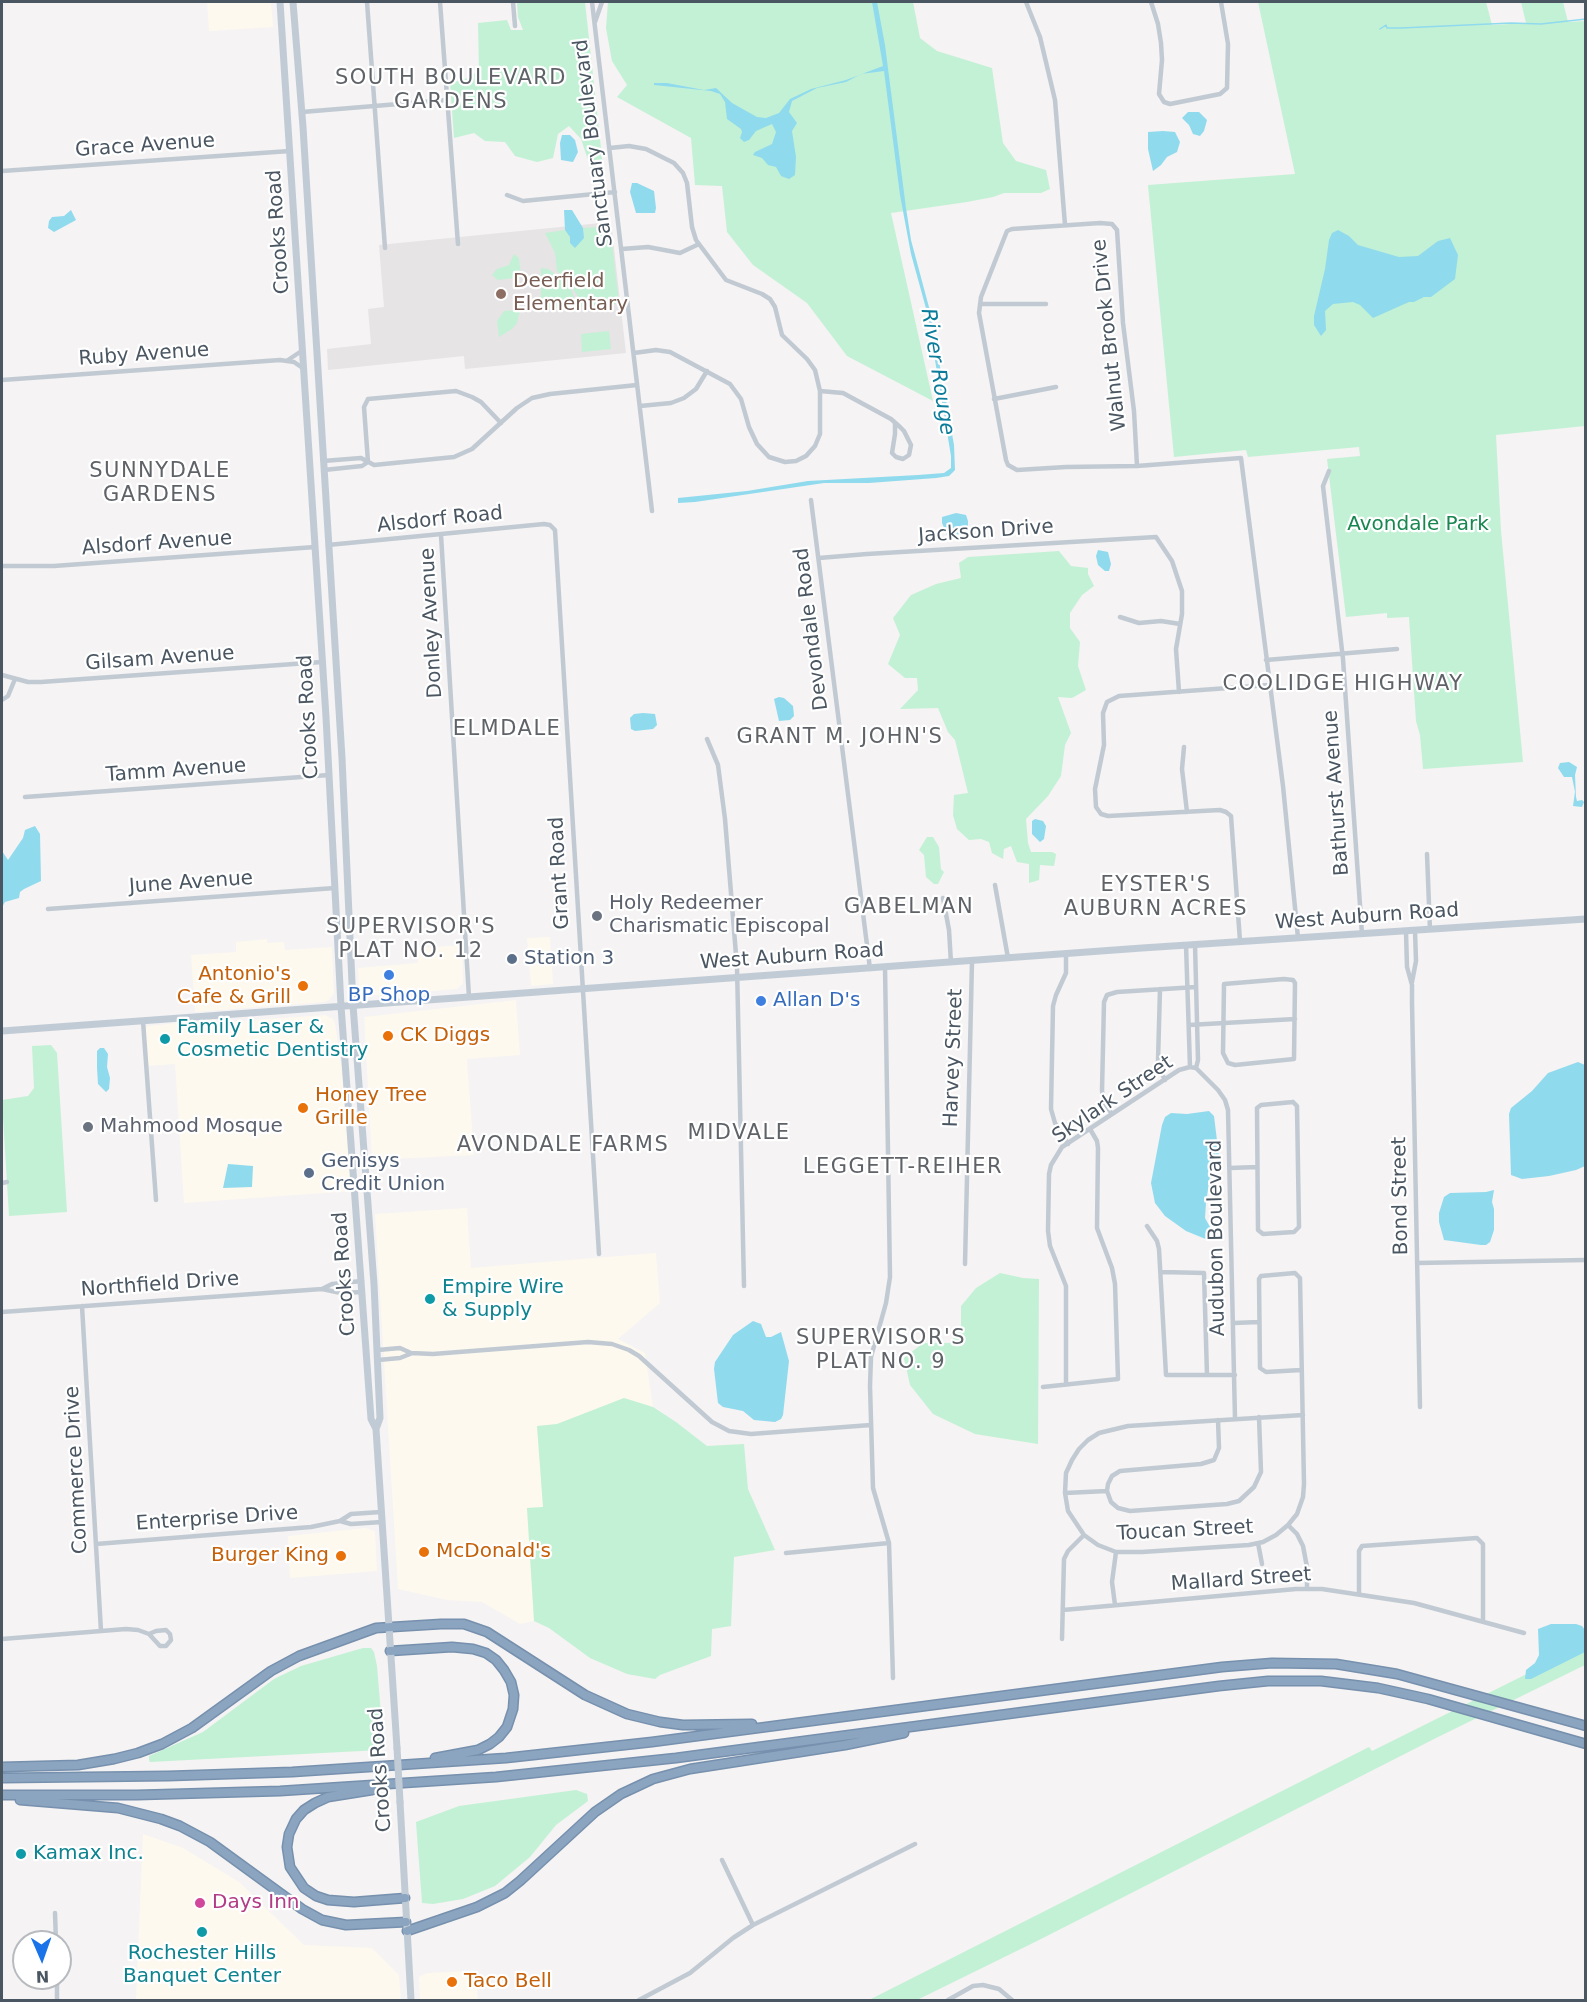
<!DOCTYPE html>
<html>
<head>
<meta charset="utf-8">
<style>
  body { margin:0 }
  #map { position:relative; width:1587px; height:2002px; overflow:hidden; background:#f5f3f3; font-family:"DejaVu Sans",sans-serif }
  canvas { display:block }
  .frame { position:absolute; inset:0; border:3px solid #4a5661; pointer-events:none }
  .north { position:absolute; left:12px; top:1930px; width:60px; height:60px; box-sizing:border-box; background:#fff; border:2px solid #b7bbc0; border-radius:50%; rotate:178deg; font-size:16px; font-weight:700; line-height:24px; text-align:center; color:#4a5661 }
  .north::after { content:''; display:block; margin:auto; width:21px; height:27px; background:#1a73e8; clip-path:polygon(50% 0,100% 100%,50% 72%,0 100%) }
</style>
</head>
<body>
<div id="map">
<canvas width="1587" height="2002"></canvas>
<div class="frame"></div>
<div class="north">N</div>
</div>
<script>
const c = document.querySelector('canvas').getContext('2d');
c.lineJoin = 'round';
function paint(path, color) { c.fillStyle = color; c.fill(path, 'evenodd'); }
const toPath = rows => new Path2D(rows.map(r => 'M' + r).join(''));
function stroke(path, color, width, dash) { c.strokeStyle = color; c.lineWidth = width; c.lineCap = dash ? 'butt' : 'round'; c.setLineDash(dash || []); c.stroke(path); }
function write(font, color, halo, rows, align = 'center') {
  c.font = font + ' "DejaVu Sans",sans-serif'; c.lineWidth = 4.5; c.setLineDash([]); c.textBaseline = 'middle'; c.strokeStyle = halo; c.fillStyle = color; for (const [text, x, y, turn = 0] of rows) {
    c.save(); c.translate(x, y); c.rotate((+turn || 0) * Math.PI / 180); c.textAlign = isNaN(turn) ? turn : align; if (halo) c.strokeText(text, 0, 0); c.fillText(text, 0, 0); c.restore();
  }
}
paint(toPath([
  [207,2,271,2,273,27,209,31],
  [550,937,553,984,531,986,527,938],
  [267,939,267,943,284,942,285,950,332,947,334,993,329,1000,325,1002,195,1012,191,955,236,952,236,942],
  [462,945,463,983,457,989,369,996,359,988,358,968,418,963,417,948],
  [516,1000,520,1055,467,1059,474,1155,372,1160,364,1017],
  [325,1015,333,1019,335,1023,341,1065,352,1191,184,1203,175,1064,148,1066,145,1031,147,1026,178,1023,194,1024],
  [467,1208,471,1268,656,1253,660,1303,618,1339,645,1353,653,1407,624,1398,557,1424,537,1426,543,1507,527,1508,534,1621,520,1624,482,1602,447,1600,398,1589,375,1214],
  [365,1528,375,1531,377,1571,290,1578,288,1536],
  [143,1834,183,1848,239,1882,304,1945,372,1948,399,1975,401,2000,136,2000],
  [470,1971,477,1986,478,2000,420,2000,419,1977,427,1973]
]), '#fdf9ef');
paint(toPath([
  [611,222,626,353,465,369,464,356,328,370,327,349,371,344,368,309,384,307,379,245]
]), '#e6e4e5');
paint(toPath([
  [517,2,585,2,604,176,596,184,581,139,569,126,558,134,553,158,537,162,515,156,505,142,485,141,474,133,454,138,450,83,468,78,479,70,478,23,507,20,511,30,523,30,518,17],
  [608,2,913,2,920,38,937,51,992,68,1003,143,1016,161,1046,170,1050,189,1041,193,1004,193,993,197,967,202,891,213,933,401,847,356,807,303,753,265,727,232,722,186,695,185,691,138,617,97,627,85,612,61,606,28],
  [1258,2,1486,2,1492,25,1526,23,1521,2,1563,2,1568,22,1585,21,1585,426,1496,435,1501,531,1523,762,1423,769,1420,735,1416,721,1409,617,1387,618,1387,613,1346,617,1327,459,1360,456,1359,447,1248,457,1246,450,1174,457,1148,185,1295,174],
  [610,226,619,303,611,305,601,301,592,306,579,306,577,295,568,281,557,271,555,253,545,233,565,230,570,237,584,238,583,228],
  [514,254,519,258,521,277,498,280,492,275,497,269,509,265],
  [541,268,548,269,562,279,572,291,576,305,545,309,541,307],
  [520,310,517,323,512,329,499,337,497,321,504,311],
  [609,331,611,349,582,352,581,334],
  [1059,551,1071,566,1088,568,1088,574,1094,586,1082,595,1070,613,1070,628,1080,642,1078,666,1086,690,1072,698,1058,697,1071,733,1065,745,1061,776,1048,796,1026,819,1028,843,1031,852,1052,852,1056,854,1055,861,1054,866,1040,865,1039,880,1029,883,1029,864,1017,862,1011,846,1004,849,1003,859,992,853,989,842,981,839,969,840,957,829,953,815,954,795,968,793,955,740,948,732,938,708,900,709,918,690,917,678,905,678,888,664,900,635,893,618,911,595,936,584,961,578,959,563,968,557],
  [927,837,933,837,939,847,941,869,944,872,938,884,934,884,926,877,924,855,919,850],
  [51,1045,57,1053,67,1212,9,1216,2,1100,28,1096,34,1088,32,1046],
  [1000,1273,1023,1278,1039,1279,1038,1444,975,1434,933,1414,910,1385,904,1358,923,1343,950,1343,961,1326,961,1306,976,1288],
  [624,1398,653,1407,676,1422,707,1446,744,1444,748,1489,775,1550,734,1557,731,1626,712,1629,711,1656,660,1675,655,1679,627,1674,590,1658,549,1628,534,1621,527,1508,543,1507,537,1426,557,1424],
  [1585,1645,1585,1665,1436,1738,1039,1940,917,2000,869,2000,1369,1747,1372,1751],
  [363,1648,371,1648,374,1652,377,1666,383,1738,380,1750,150,1762,149,1760,149,1756,203,1732,274,1679,301,1666],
  [576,1790,587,1794,588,1801,556,1825,530,1857,495,1886,463,1899,433,1904,422,1903,416,1822,459,1806]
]), '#c3f1d5');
paint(toPath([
  [872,2,877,2,885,45,906,208,911,240,930,311,954,445,955,470,949,476,936,478,869,483,824,483,695,502,678,503,678,498,747,491,808,481,918,475,944,473,951,468,951,456,927,312,911,254,900,195,884,71,861,74,846,82,817,88,792,101,789,112,797,123,792,131,796,157,795,175,789,179,781,176,776,167,768,165,762,158,753,155,755,152,772,144,776,132,772,124,756,131,749,140,744,142,740,138,742,132,741,129,727,119,725,102,720,94,711,91,654,85,654,83,667,83,704,90,716,88,732,103,757,117,766,118,779,113,790,99,811,89,846,80,883,66],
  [1188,112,1199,112,1207,120,1204,131,1200,136,1193,134,1189,125,1182,118],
  [1163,131,1175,132,1180,142,1177,152,1167,157,1161,165,1153,171,1148,149,1148,132],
  [562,135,570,135,575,140,578,152,573,162,561,160,560,143],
  [632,183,637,183,654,191,656,208,655,213,636,213,630,192],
  [71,210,76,220,54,232,48,228,49,221,52,217,64,216],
  [564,210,572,210,583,228,584,238,575,248,570,243,570,237,565,230],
  [1338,230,1349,236,1358,245,1399,257,1418,256,1438,241,1450,238,1458,255,1455,279,1431,297,1424,297,1414,302,1409,302,1373,318,1360,305,1353,302,1333,304,1325,311,1326,330,1321,336,1314,325,1314,316,1325,269,1329,240,1332,233],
  [956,513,966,515,968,521,968,530,963,534,947,535,942,523,942,517],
  [1098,550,1108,552,1111,564,1109,571,1105,571,1098,565,1096,556],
  [779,697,784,698,793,706,794,716,790,720,779,721,774,699],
  [643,713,655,714,657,725,653,729,635,731,631,729,630,718,634,714],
  [1569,762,1577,767,1575,775,1576,797,1577,801,1582,800,1584,802,1582,807,1573,806,1575,792,1572,777,1564,777,1558,768,1560,763],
  [1035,819,1043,821,1046,826,1044,839,1040,842,1032,834,1032,821],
  [35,826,40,834,41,881,24,889,20,892,19,898,5,902,2,907,2,851,8,860,23,838,25,830],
  [100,1048,104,1048,108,1054,107,1067,110,1078,109,1089,106,1092,98,1084,97,1068,97,1051],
  [1578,1062,1585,1065,1585,1166,1576,1170,1549,1176,1522,1179,1511,1175,1509,1114,1511,1108,1532,1091,1548,1073],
  [1209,1111,1214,1116,1219,1157,1210,1176,1206,1203,1205,1218,1215,1236,1208,1240,1186,1231,1165,1216,1155,1203,1151,1183,1162,1125,1165,1117,1171,1113,1187,1114],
  [228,1164,253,1166,252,1187,223,1188],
  [1494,1190,1492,1202,1494,1209,1494,1230,1490,1242,1486,1245,1481,1245,1444,1240,1439,1222,1439,1213,1444,1197,1450,1193,1486,1192],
  [753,1321,761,1324,766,1337,771,1337,781,1332,789,1361,783,1415,781,1419,775,1422,754,1420,743,1411,723,1407,718,1403,714,1369,715,1362,733,1335],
  [1551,1624,1576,1624,1582,1626,1585,1630,1585,1652,1531,1679,1525,1679,1526,1670,1535,1663,1539,1655,1538,1629]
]), '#90daee');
stroke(toPath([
  [1380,29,1386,25,1387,28,1401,28,1511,23,1541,24,1586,19]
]), '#90daee', 1.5);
const motorway = toPath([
  [390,1651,452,1647,473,1649,486,1653,496,1660,504,1670,511,1682,514,1695,513,1709,507,1727,499,1737,490,1744,478,1750,435,1758],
  [2,1767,78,1765,114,1759,138,1753,162,1744,192,1728,271,1671,299,1656,376,1628,441,1624,464,1624,487,1632,585,1695,627,1714,660,1722,683,1725,752,1724],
  [2,1778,168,1776,292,1772,506,1758,652,1742,1222,1667,1272,1663,1336,1664,1397,1674,1586,1726],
  [372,1790,328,1797,315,1803,304,1810,296,1819,289,1834,287,1847,290,1867,304,1888,316,1896,328,1900,354,1902,405,1898],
  [2,1795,137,1795,280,1791,496,1777,676,1758,1219,1686,1268,1681,1321,1681,1378,1688,1428,1699,1586,1744],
  [20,1800,118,1808,161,1819,180,1826,210,1842,302,1909,322,1920,346,1925,406,1922],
  [407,1931,477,1907,505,1893,520,1881,595,1812,621,1794,653,1779,690,1769,845,1745,904,1733]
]);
stroke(motorway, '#7690ad', 11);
stroke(toPath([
  [367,2,385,248],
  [440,2,458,244],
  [513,2,515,26],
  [592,2,652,511],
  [1026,2,1040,37,1055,100,1065,225],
  [1151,2,1158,24,1161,43,1162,60,1159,94,1164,102,1170,104,1220,94,1227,88,1228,44,1221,2],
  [595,22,602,2],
  [302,112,447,100],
  [610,148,629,146,646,149,674,163,683,173,687,183,692,227,696,240,726,280,762,294,770,299,775,307,782,335,807,359,815,370,820,391,820,434,815,446,806,456,796,461,785,462,769,457,757,444,749,427,741,399,730,384,670,352,656,350,634,353],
  [2,171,290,151],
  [507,195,523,201,615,192],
  [622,249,648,247,680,253,699,244],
  [980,304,1046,304],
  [288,360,303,350],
  [2,380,280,360,294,362,304,369],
  [820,391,843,393,891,419,900,427,904,431,911,445,909,455,903,459,896,457,892,453,895,434,895,423],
  [994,399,1056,387],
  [640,406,671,403,684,398,696,389,707,371],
  [323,461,361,458,374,465,454,457,472,449,517,408,532,398,550,394,637,385],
  [368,462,364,407,368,399,456,391,472,397,481,402,501,423],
  [1137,466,1134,411,1123,323,1117,230,1112,224,1100,223,1012,229,1007,231,981,297,979,313,1006,460,1008,465,1017,470,1066,467,1137,466,1241,458,1283,786,1298,938],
  [324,470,362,466,368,462],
  [1329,471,1323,486,1343,659,1362,934],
  [811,500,870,969],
  [441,535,469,997],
  [328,545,544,524,550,525,555,530,599,1254],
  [819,558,867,554,1156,537,1172,561,1182,591,1182,614,1176,649,1179,692],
  [2,566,54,566,315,547],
  [1120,617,1139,623,1161,621,1180,624],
  [1266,660,1397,649],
  [2,675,28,682,41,682,322,662],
  [2,700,8,696,15,679],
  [707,739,718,765,725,819,737,967,744,1286],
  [1184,747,1182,769,1187,812],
  [25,797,329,775],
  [1427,854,1430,930],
  [995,885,1008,958],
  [943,898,949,930,951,963],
  [48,909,335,888],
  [1406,932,1407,967,1412,985,1412,1003,1420,1407],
  [1240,941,1231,816,1226,812,1220,810,1108,816,1101,814,1096,807,1095,789,1104,745,1103,713,1107,702,1119,696,1269,685],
  [1195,944,1198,1060,1196,1068],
  [1186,945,1190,1067],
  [1066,953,1066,973,1056,995,1053,1006,1051,1109,1055,1123,1068,1144],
  [885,967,890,1277,886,1303,871,1357,870,1386,873,1488,889,1543,893,1678],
  [1284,979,1293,980,1295,983,1294,1059,1235,1065,1228,1063,1223,1053,1224,984,1284,979],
  [1412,982,1416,961,1415,931],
  [1160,989,1158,1061,1160,1070,1165,1080],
  [143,1021,156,1200],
  [1189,1025,1295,1019],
  [1190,1067,1196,1068,1218,1090,1225,1100,1228,1110,1235,1419],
  [1293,1102,1297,1106,1299,1227,1294,1232,1263,1234,1258,1230,1257,1108,1261,1105,1293,1102],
  [1112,1114,1105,1104,1102,1091,1104,1002,1107,995,1117,992,1196,987],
  [1230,1168,1257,1167],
  [2,1183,7,1182],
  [1147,1226,1157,1241,1159,1249,1166,1375,1235,1375],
  [1417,1263,1586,1260],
  [965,1264,972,961],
  [1162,1272,1204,1273,1207,1375],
  [322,1289,341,1293,363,1292],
  [82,1306,101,1631],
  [2,1312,322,1289,332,1284,362,1281],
  [1234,1323,1259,1322],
  [378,1350,400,1348,411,1353,433,1354,588,1342,612,1344,629,1350,639,1356,712,1422,729,1431,751,1434,871,1425],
  [378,1360,400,1358,410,1354],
  [1301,1370,1266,1372,1260,1368,1259,1279,1261,1276,1295,1273,1300,1278,1304,1484,1303,1497,1297,1514,1288,1525,1276,1535,1263,1542,1249,1545,1142,1552,1116,1552,1098,1545,1084,1535,1068,1511,1065,1493,1066,1473,1072,1460,1079,1449,1088,1440,1099,1433,1128,1426,1303,1415],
  [1066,1384,1066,1286,1050,1246,1048,1231,1049,1174,1051,1165,1062,1147,1179,1070,1190,1067],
  [1043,1387,1118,1379,1115,1284,1112,1268,1097,1228,1098,1148,1097,1141,1090,1129],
  [1218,1420,1219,1448,1214,1460,1201,1464,1120,1471,1112,1476,1108,1484,1107,1491,1111,1502,1118,1508,1130,1511,1227,1504,1239,1501,1254,1487,1261,1472,1259,1417],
  [1065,1493,1107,1491],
  [340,1521,351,1524,382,1522],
  [1288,1525,1297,1534,1303,1546,1307,1567,1307,1589],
  [1258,1543,1262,1564],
  [96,1544,311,1527,340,1521,351,1514,381,1512],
  [786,1553,889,1543],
  [1359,1594,1359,1551,1362,1546,1477,1538,1483,1544,1483,1621],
  [1115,1605,1112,1582,1116,1552],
  [1063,1610,1296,1589,1322,1589,1414,1603,1524,1633],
  [2,1639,126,1629,138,1630,149,1634,160,1646,166,1646,171,1640,170,1634,166,1630,156,1631,149,1634],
  [1062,1639,1064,1559,1068,1551,1084,1535],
  [722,1860,753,1925],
  [55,1913,56,1942],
  [57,1978,57,2000],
  [639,2000,690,1973,733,1938,753,1925,915,1844],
  [948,2000,973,1986,983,1985,999,1989,1012,2000]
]), '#c1cad2', 4.5);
stroke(toPath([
  [280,2,326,717,341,1006,371,1419,376,1429],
  [293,2,303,127,342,758,353,1005,374,1284,380,1418,376,1429,397,1748],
  [2,1031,1142,948,1586,919],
  [400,1802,411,2000]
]), '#c1cbd6', 7);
stroke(motorway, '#8ba5c1', 8);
stroke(toPath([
  [397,1748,400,1802]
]), '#c1cbd6', 7);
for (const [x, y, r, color] of [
  [501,294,6,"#8d6e63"],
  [597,916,6,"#6b7280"],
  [512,959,6,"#5c6f8a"],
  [389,975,6,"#3f7fe0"],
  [303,986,6,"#e8710a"],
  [761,1001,6,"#3f7fe0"],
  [388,1036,6,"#e8710a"],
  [165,1039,6,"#0f9aa8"],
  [303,1108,6,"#e8710a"],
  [88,1127,6,"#6b7280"],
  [309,1173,6,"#5c6f8a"],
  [430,1299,6,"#0f9aa8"],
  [424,1552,6,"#e8710a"],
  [341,1556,6,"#e8710a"],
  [21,1854,6,"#0f9aa8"],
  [200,1903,6,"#d1479c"],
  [202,1932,6,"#0f9aa8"],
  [452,1982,6,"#e8710a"]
]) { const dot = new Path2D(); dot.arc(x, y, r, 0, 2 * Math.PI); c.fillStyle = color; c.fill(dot); stroke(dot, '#fff', 2); }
write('20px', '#4a5661', '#fff', [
  ["Sanctuary Boulevard",594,143,-97],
  ["Grace Avenue",145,146,-4],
  ["Crooks Road",279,232,-94],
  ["Walnut Brook Drive",1110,335,-96],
  ["Ruby Avenue",144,355,-4],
  ["Alsdorf Road",440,520,-6],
  ["Jackson Drive",986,532,-4],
  ["Alsdorf Avenue",157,544,-4],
  ["Donley Avenue",432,623,-93],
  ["Devondale Road",812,629,-97],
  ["Gilsam Avenue",160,659,-4],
  ["Crooks Road",309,717,-93],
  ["Tamm Avenue",176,771,-4],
  ["Bathurst Avenue",1337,793,-94],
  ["Grant Road",560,873,-93],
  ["June Avenue",191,883,-4],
  ["West Auburn Road",1367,917,-4],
  ["West Auburn Road",792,957,-4],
  ["Harvey Street",954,1058,-88],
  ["Skylark Street",1113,1100,-34],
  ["Bond Street",1401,1196,-91],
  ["Audubon Boulevard",1217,1238,-91],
  ["Crooks Road",345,1274,-94],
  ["Northfield Drive",160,1285,-4],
  ["Commerce Drive",77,1470,-93],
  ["Enterprise Drive",217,1519,-4],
  ["Toucan Street",1185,1531,-3],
  ["Mallard Street",1241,1580,-4],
  ["Crooks Road",381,1770,-94]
]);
write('20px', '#785e54', '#fff', [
  ["Deerfield",513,282],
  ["Elementary",513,305]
], 'left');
write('20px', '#17864f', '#fff', [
  ["Avondale Park",1418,525]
]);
write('20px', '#5b616d', '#fff', [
  ["Holy Redeemer",609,904],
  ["Charismatic Episcopal",609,927],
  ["Mahmood Mosque",100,1127]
], 'left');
write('20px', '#4e5e75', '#fff', [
  ["Station 3",524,959],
  ["Genisys",321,1162],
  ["Credit Union",321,1185]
], 'left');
write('20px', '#c56008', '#fff', [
  ["Antonio's",291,975,"right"],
  ["Cafe & Grill",291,998,"right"],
  ["CK Diggs",400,1036],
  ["Honey Tree",315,1096],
  ["Grille",315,1119],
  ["McDonald's",436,1552],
  ["Burger King",329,1556,"right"],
  ["Taco Bell",464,1982]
], 'left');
write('20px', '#366cbe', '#fff', [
  ["BP Shop",389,996],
  ["Allan D's",773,1001,"left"]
]);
write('20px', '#0d838f', '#fff', [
  ["Family Laser &",177,1028],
  ["Cosmetic Dentistry",177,1051],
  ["Empire Wire",442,1288],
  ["& Supply",442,1311],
  ["Kamax Inc.",33,1854],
  ["Rochester Hills",202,1954,"center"],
  ["Banquet Center",202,1977,"center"]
], 'left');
write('20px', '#b23c85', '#fff', [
  ["Days Inn",212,1903]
], 'left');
c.letterSpacing = '1.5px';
write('21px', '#5f6368', '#fff', [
  ["SOUTH BOULEVARD",451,79],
  ["GARDENS",451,103],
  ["SUNNYDALE",160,472],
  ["GARDENS",160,496],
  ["COOLIDGE HIGHWAY",1343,685],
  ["ELMDALE",507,730],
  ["GRANT M. JOHN'S",840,738],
  ["EYSTER'S",1156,886],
  ["AUBURN ACRES",1156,910],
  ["GABELMAN",909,908],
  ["SUPERVISOR'S",411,928],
  ["PLAT NO. 12",411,952],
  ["MIDVALE",739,1134],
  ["AVONDALE FARMS",563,1146],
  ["LEGGETT-REIHER",903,1168],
  ["SUPERVISOR'S",881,1339],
  ["PLAT NO. 9",881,1363]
]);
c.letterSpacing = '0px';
write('italic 21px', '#0c7c9b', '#fff', [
  ["River Rouge",937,372,81]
]);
</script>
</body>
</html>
